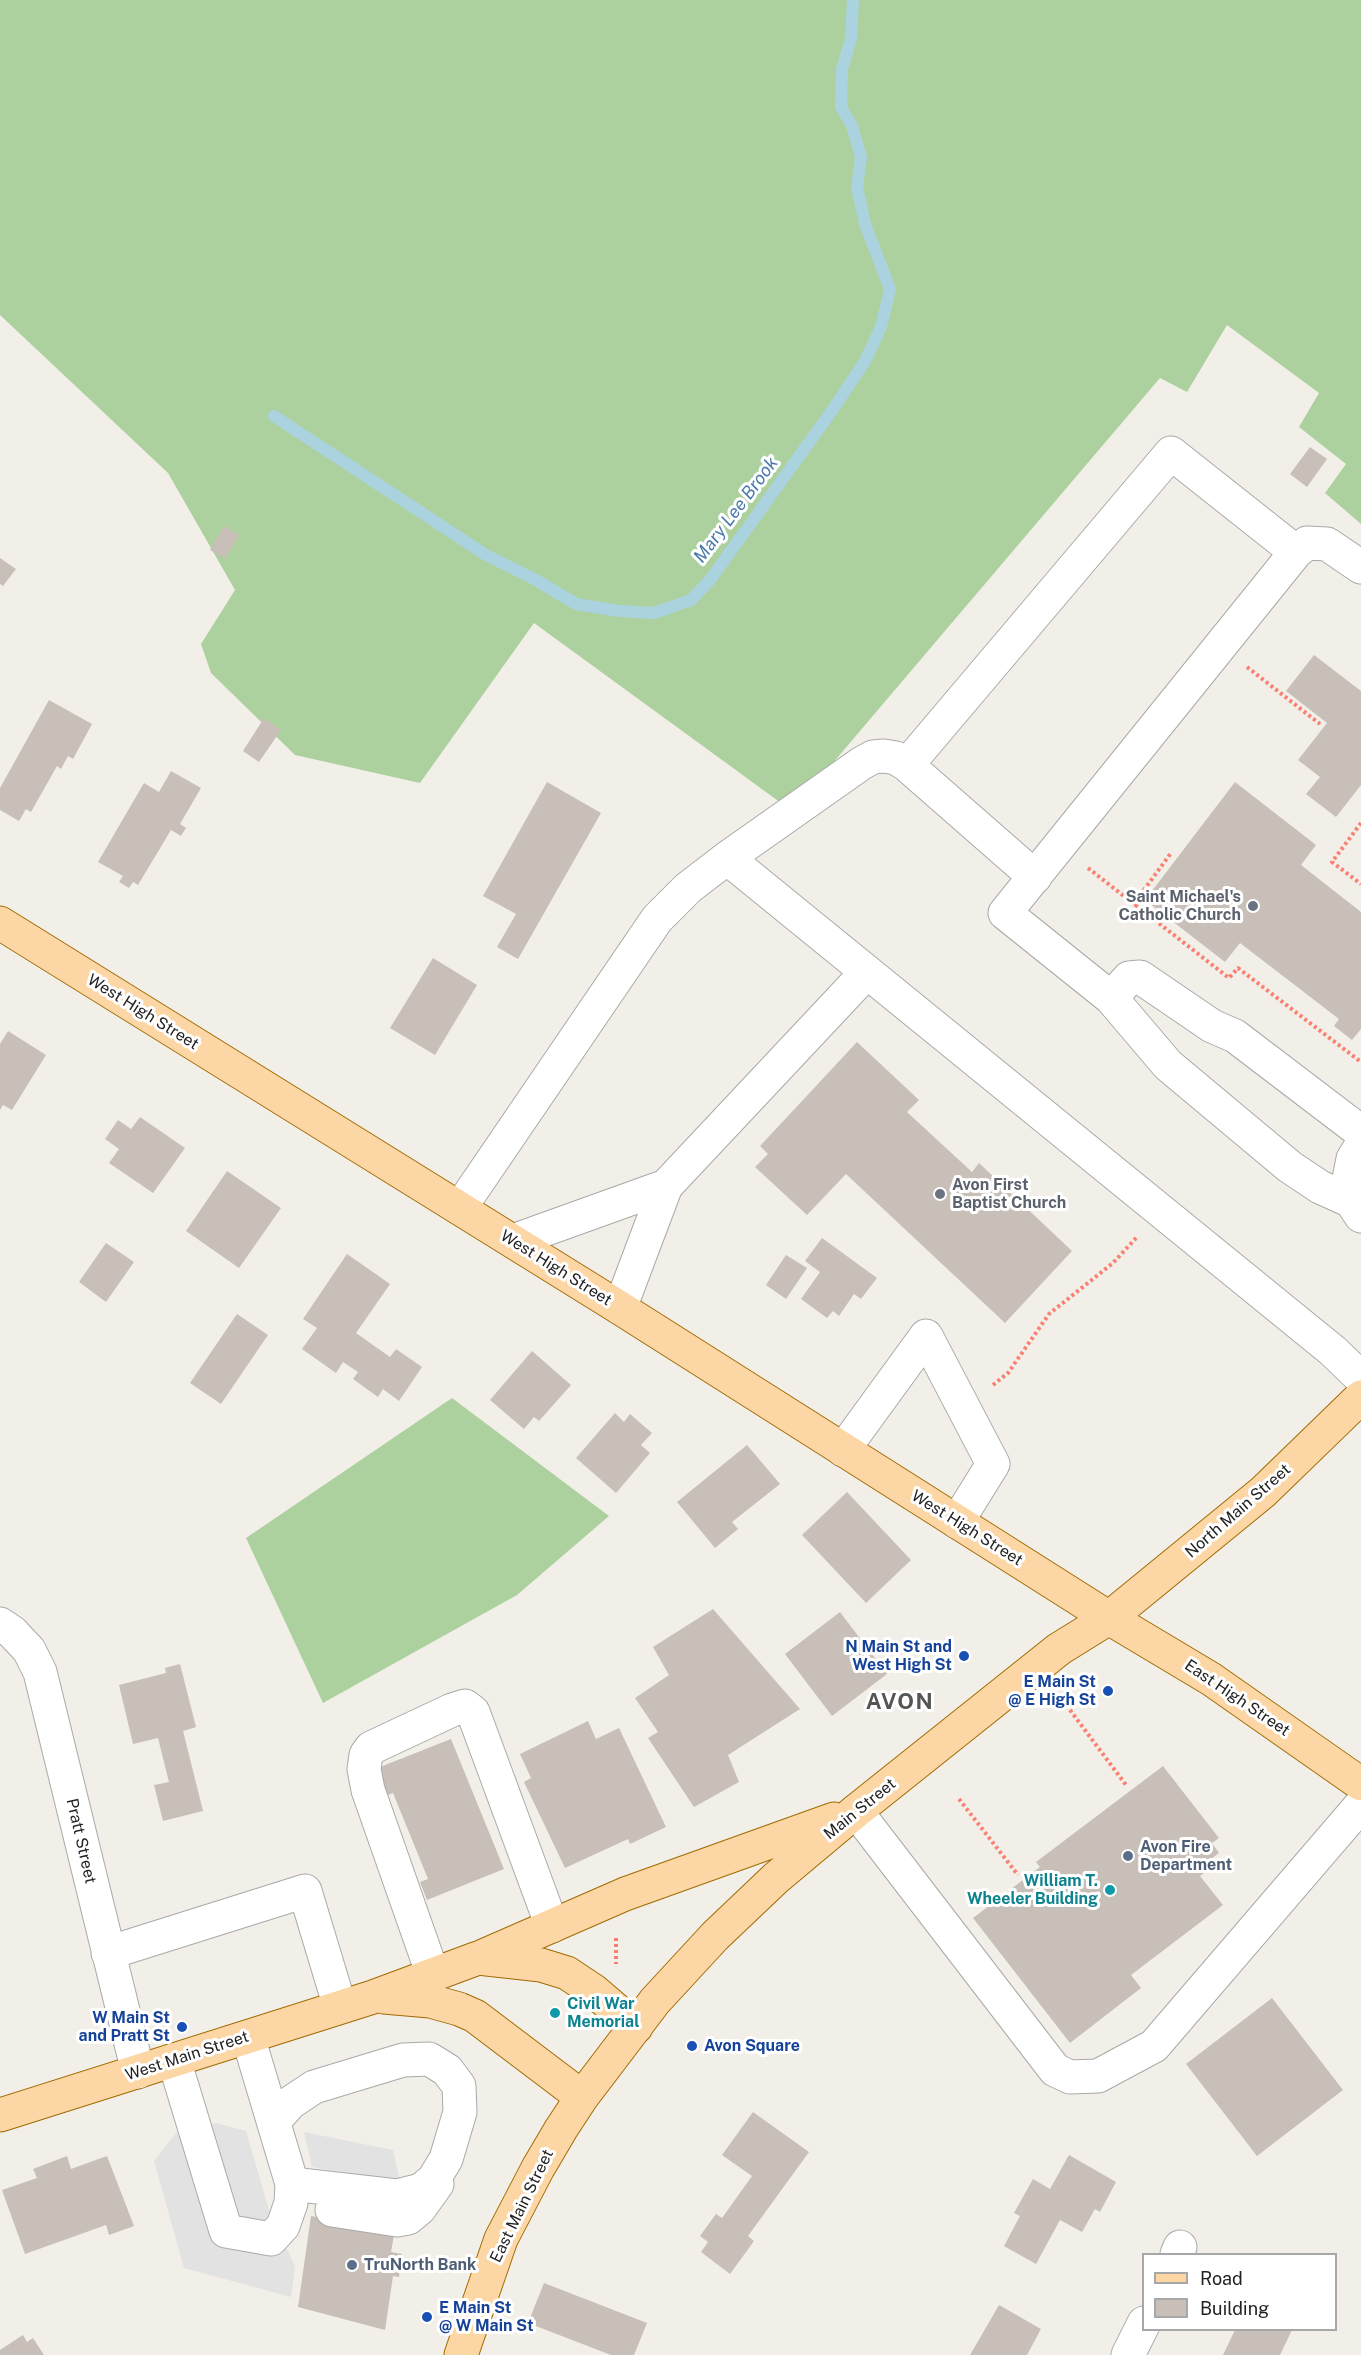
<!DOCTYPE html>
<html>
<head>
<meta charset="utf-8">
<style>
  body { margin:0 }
  #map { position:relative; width:1361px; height:2355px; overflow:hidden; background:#f2efe9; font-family:"Public Sans",sans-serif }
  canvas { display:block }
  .legend { position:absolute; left:1142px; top:2253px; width:195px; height:78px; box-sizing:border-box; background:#fff; border:2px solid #a7a7a7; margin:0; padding:8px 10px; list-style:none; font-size:18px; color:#222 }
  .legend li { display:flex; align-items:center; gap:12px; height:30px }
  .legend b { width:30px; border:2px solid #a7a7a7 }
</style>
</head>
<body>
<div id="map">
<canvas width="1361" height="2355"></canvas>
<ul class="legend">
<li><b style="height:8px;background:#fcd6a4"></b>Road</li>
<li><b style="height:16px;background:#c7bfb8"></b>Building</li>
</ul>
</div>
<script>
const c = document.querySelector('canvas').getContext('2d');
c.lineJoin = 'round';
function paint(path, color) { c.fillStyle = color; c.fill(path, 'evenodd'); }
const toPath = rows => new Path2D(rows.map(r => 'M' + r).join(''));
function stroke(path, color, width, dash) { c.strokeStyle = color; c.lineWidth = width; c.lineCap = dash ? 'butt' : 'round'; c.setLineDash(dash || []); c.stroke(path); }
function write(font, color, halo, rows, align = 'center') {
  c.font = font + ' "Public Sans",sans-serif'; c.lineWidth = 6; c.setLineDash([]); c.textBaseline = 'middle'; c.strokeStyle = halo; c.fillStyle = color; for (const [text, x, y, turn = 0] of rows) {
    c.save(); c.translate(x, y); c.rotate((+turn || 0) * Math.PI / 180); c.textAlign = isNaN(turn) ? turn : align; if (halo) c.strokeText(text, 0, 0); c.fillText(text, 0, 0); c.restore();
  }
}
paint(toPath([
  [0,0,1361,0,1361,524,1325,493,1346,464,1299,427,1319,393,1227,325,1187,392,1160,378,792,811,534,623,420,783,295,755,211,673,201,644,235,590,168,473,0,315],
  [452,1398,609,1516,517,1595,323,1703,246,1538]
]), '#add19e');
paint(toPath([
  [216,2123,246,2131,269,2210,295,2266,291,2297,184,2268,154,2161,177,2132],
  [304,2132,393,2150,400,2182,312,2167]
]), '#e2e2e2');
stroke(toPath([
  [274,416,486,555,536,580,576,604,619,611,654,613,691,600,710,580,831,412,865,361,881,327,890,289,865,224,857,187,861,157,852,126,841,107,842,69,851,39,853,0]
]), '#aad3df', 12);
paint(toPath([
  [1310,447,1327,459,1307,487,1290,474],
  [224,526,239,535,225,559,210,550],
  [0,558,16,569,3,586,0,584],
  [1314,655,1361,691,1361,785,1336,817,1306,794,1320,777,1298,760,1327,723,1286,691],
  [49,700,92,724,73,759,68,756,61,769,57,766,31,812,26,809,19,821,0,810,0,788],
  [264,718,281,730,259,762,243,751],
  [171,771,201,788,180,824,186,828,181,836,171,830,138,885,133,882,129,888,119,882,123,876,98,862,144,783,159,792],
  [547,782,601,813,518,959,497,947,516,914,483,896],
  [1235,782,1316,845,1301,865,1361,912,1361,1029,1352,1040,1334,1026,1339,1019,1240,943,1225,962,1145,900],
  [433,958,477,985,435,1055,390,1028],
  [8,1031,46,1055,12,1110,3,1105,0,1110,0,1044],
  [857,1042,919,1100,907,1112,972,1172,979,1163,1072,1251,1005,1323,846,1174,807,1215,755,1167,768,1154,760,1146],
  [140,1117,185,1148,153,1193,109,1163,119,1149,105,1139,118,1120,131,1129],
  [227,1171,281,1208,239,1268,186,1231],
  [822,1238,877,1278,861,1299,854,1294,839,1316,833,1311,827,1318,801,1299,820,1272,805,1261],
  [106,1243,134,1262,106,1302,79,1282],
  [347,1254,390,1284,356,1333,390,1357,396,1349,422,1367,399,1401,383,1389,378,1397,353,1379,358,1372,343,1362,336,1373,302,1349,317,1328,303,1319],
  [786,1255,807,1268,786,1299,766,1285],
  [237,1314,268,1335,221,1404,190,1383],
  [532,1351,571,1385,539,1421,534,1417,524,1429,490,1400],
  [615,1413,624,1422,630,1414,652,1433,641,1445,650,1453,616,1493,576,1458],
  [747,1445,780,1484,732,1522,738,1529,715,1548,677,1502],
  [847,1492,911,1560,866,1603,802,1535],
  [713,1609,800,1709,728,1755,739,1782,694,1807,648,1738,658,1732,635,1698,669,1675,653,1647],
  [840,1612,887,1674,832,1716,785,1654],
  [180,1664,196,1727,183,1731,203,1811,163,1821,154,1785,169,1782,158,1738,133,1744,119,1685,166,1673,165,1668],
  [588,1721,596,1739,619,1728,666,1827,630,1844,628,1839,565,1868,524,1782,531,1778,520,1754],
  [451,1739,504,1869,427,1900,420,1882,428,1879,393,1793,386,1796,375,1769],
  [1163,1766,1219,1838,1212,1843,1219,1853,1207,1862,1211,1868,1200,1876,1223,1905,1131,1975,1141,1988,1070,2043,973,1918,1040,1867,1036,1862],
  [1272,1998,1343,2090,1257,2156,1186,2064],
  [753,2112,809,2152,748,2236,754,2241,730,2274,701,2252,708,2242,700,2236,716,2214,722,2218,752,2176,722,2155],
  [1069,2155,1116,2182,1100,2212,1095,2209,1082,2232,1060,2220,1036,2264,1004,2246,1020,2216,1014,2213,1033,2179,1050,2189],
  [67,2156,71,2169,107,2156,134,2226,109,2235,106,2225,25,2254,2,2190,37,2178,33,2169],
  [311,2216,395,2230,391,2252,402,2254,399,2277,393,2276,385,2330,298,2307],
  [544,2283,647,2323,634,2355,611,2355,528,2323],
  [999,2305,1041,2329,1027,2355,970,2355],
  [1235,2330,1292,2330,1280,2355,1223,2355],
  [23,2335,27,2342,33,2338,44,2355,0,2355,0,2350]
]), '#c7bfb8');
const minor = toPath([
  [727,858,1333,1351,1361,1378],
  [1035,877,907,765,1171,453,1296,552],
  [1111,998,1129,978,1140,977,1212,1026,1235,1036,1361,1132],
  [1351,1201,1320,1187,1290,1167,1168,1065,1111,998,1005,913,1296,552,1307,543,1327,544,1361,567],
  [460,1208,657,919,688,888,727,858,862,763,873,757,884,756,896,758,907,765],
  [1361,1216,1351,1201,1349,1179,1353,1159,1361,1146],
  [513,1241,666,1186],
  [620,1308,666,1186,866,973],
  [843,1450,926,1336,993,1464,957,1522],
  [0,1624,12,1632,29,1650,40,1672,138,2072],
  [856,1811,1055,2070,1070,2077,1098,2076,1154,2046,1361,1805],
  [108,1953,305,1891,340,2007],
  [433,1975,368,1790,364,1769,366,1755,371,1748,452,1710,465,1706,473,1712,552,1926],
  [174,2060,226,2231,271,2239,283,2226,291,2203,292,2184,248,2037],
  [274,2121,290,2103,314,2087,403,2060,429,2059,447,2070,459,2086,460,2112,446,2159,434,2179,421,2190,397,2196,292,2184],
  [332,2210,397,2220,408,2218,420,2208,437,2184],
  [1177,2254,1180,2247],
  [1128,2355,1144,2323]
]);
const major = toPath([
  [0,923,620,1308,1109,1618,1211,1679,1361,1784],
  [483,1956,625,1894,834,1819],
  [384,1997,430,2001,459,2009,475,2016,582,2097],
  [0,2115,373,1997,478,1958,541,1965,567,1973,594,1991,636,2027],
  [461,2355,501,2239,538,2168,561,2129,582,2097,655,2001,715,1936,776,1878,856,1811,1059,1649,1109,1618,1263,1492,1361,1397]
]);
stroke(minor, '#a9a9a9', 35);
stroke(major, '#a06b00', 35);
stroke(toPath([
  [1247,667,1320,724],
  [1361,823,1332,862,1361,884],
  [1088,868,1229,978,1238,968,1361,1062],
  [1133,905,1171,853],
  [993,1385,1008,1373,1049,1314,1113,1263,1137,1237],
  [1070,1710,1126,1785],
  [959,1799,1018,1875],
  [616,1938,616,1964]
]), '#fa8072', 4, [3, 3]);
stroke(minor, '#fff', 33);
stroke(major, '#fcd6a4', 33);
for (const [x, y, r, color] of [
  [1253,906,6,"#6b7280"],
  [940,1194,6,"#6b7280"],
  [964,1656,6,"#1a4fb4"],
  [1108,1691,6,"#1a4fb4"],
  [1128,1856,6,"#5c6f8a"],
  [1110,1890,6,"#0f9aa8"],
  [555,2013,6,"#0f9aa8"],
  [182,2027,6,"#1a4fb4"],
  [692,2046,6,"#1a4fb4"],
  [352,2265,6,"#5c6f8a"],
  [427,2317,6,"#1a4fb4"]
]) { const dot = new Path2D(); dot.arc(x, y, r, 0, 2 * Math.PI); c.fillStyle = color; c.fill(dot); stroke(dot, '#fff', 2); }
write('bold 16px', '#5b616d', '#fff', [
  ["Saint Michael's",1241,897],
  ["Catholic Church",1241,915],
  ["Avon First",952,1185,"left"],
  ["Baptist Church",952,1203,"left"]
], 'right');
write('16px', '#222', '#fff', [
  ["West High Street",143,1012,32],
  ["West High Street",556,1268,32],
  ["North Main Street",1238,1511,-41],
  ["West High Street",967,1528,32],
  ["East High Street",1237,1698,34],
  ["Main Street",860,1809,-39],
  ["Pratt Street",81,1841,77],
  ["West Main Street",187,2056,-18],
  ["East Main Street",522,2206,-64]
]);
write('bold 16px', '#164399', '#fff', [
  ["N Main St and",952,1647],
  ["West High St",952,1665],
  ["E Main St",1096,1682],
  ["@ E High St",1096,1700],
  ["W Main St",170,2018],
  ["and Pratt St",170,2036],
  ["Avon Square",704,2046,"left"],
  ["E Main St",439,2308,"left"],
  ["@ W Main St",439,2326,"left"]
], 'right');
write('bold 16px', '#4e5e75', '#fff', [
  ["Avon Fire",1140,1847],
  ["Department",1140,1865],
  ["TruNorth Bank",364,2265]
], 'left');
write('bold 16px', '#0d838f', '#fff', [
  ["William T.",1098,1881],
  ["Wheeler Building",1098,1899],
  ["Civil War",567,2004,"left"],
  ["Memorial",567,2022,"left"]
], 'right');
write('italic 18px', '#4a7aab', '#fff', [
  ["Mary Lee Brook",736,510,-53]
]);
c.letterSpacing = '1.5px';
write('bold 22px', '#555', '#fff', [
  ["AVON",900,1702]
]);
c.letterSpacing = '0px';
</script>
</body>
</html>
